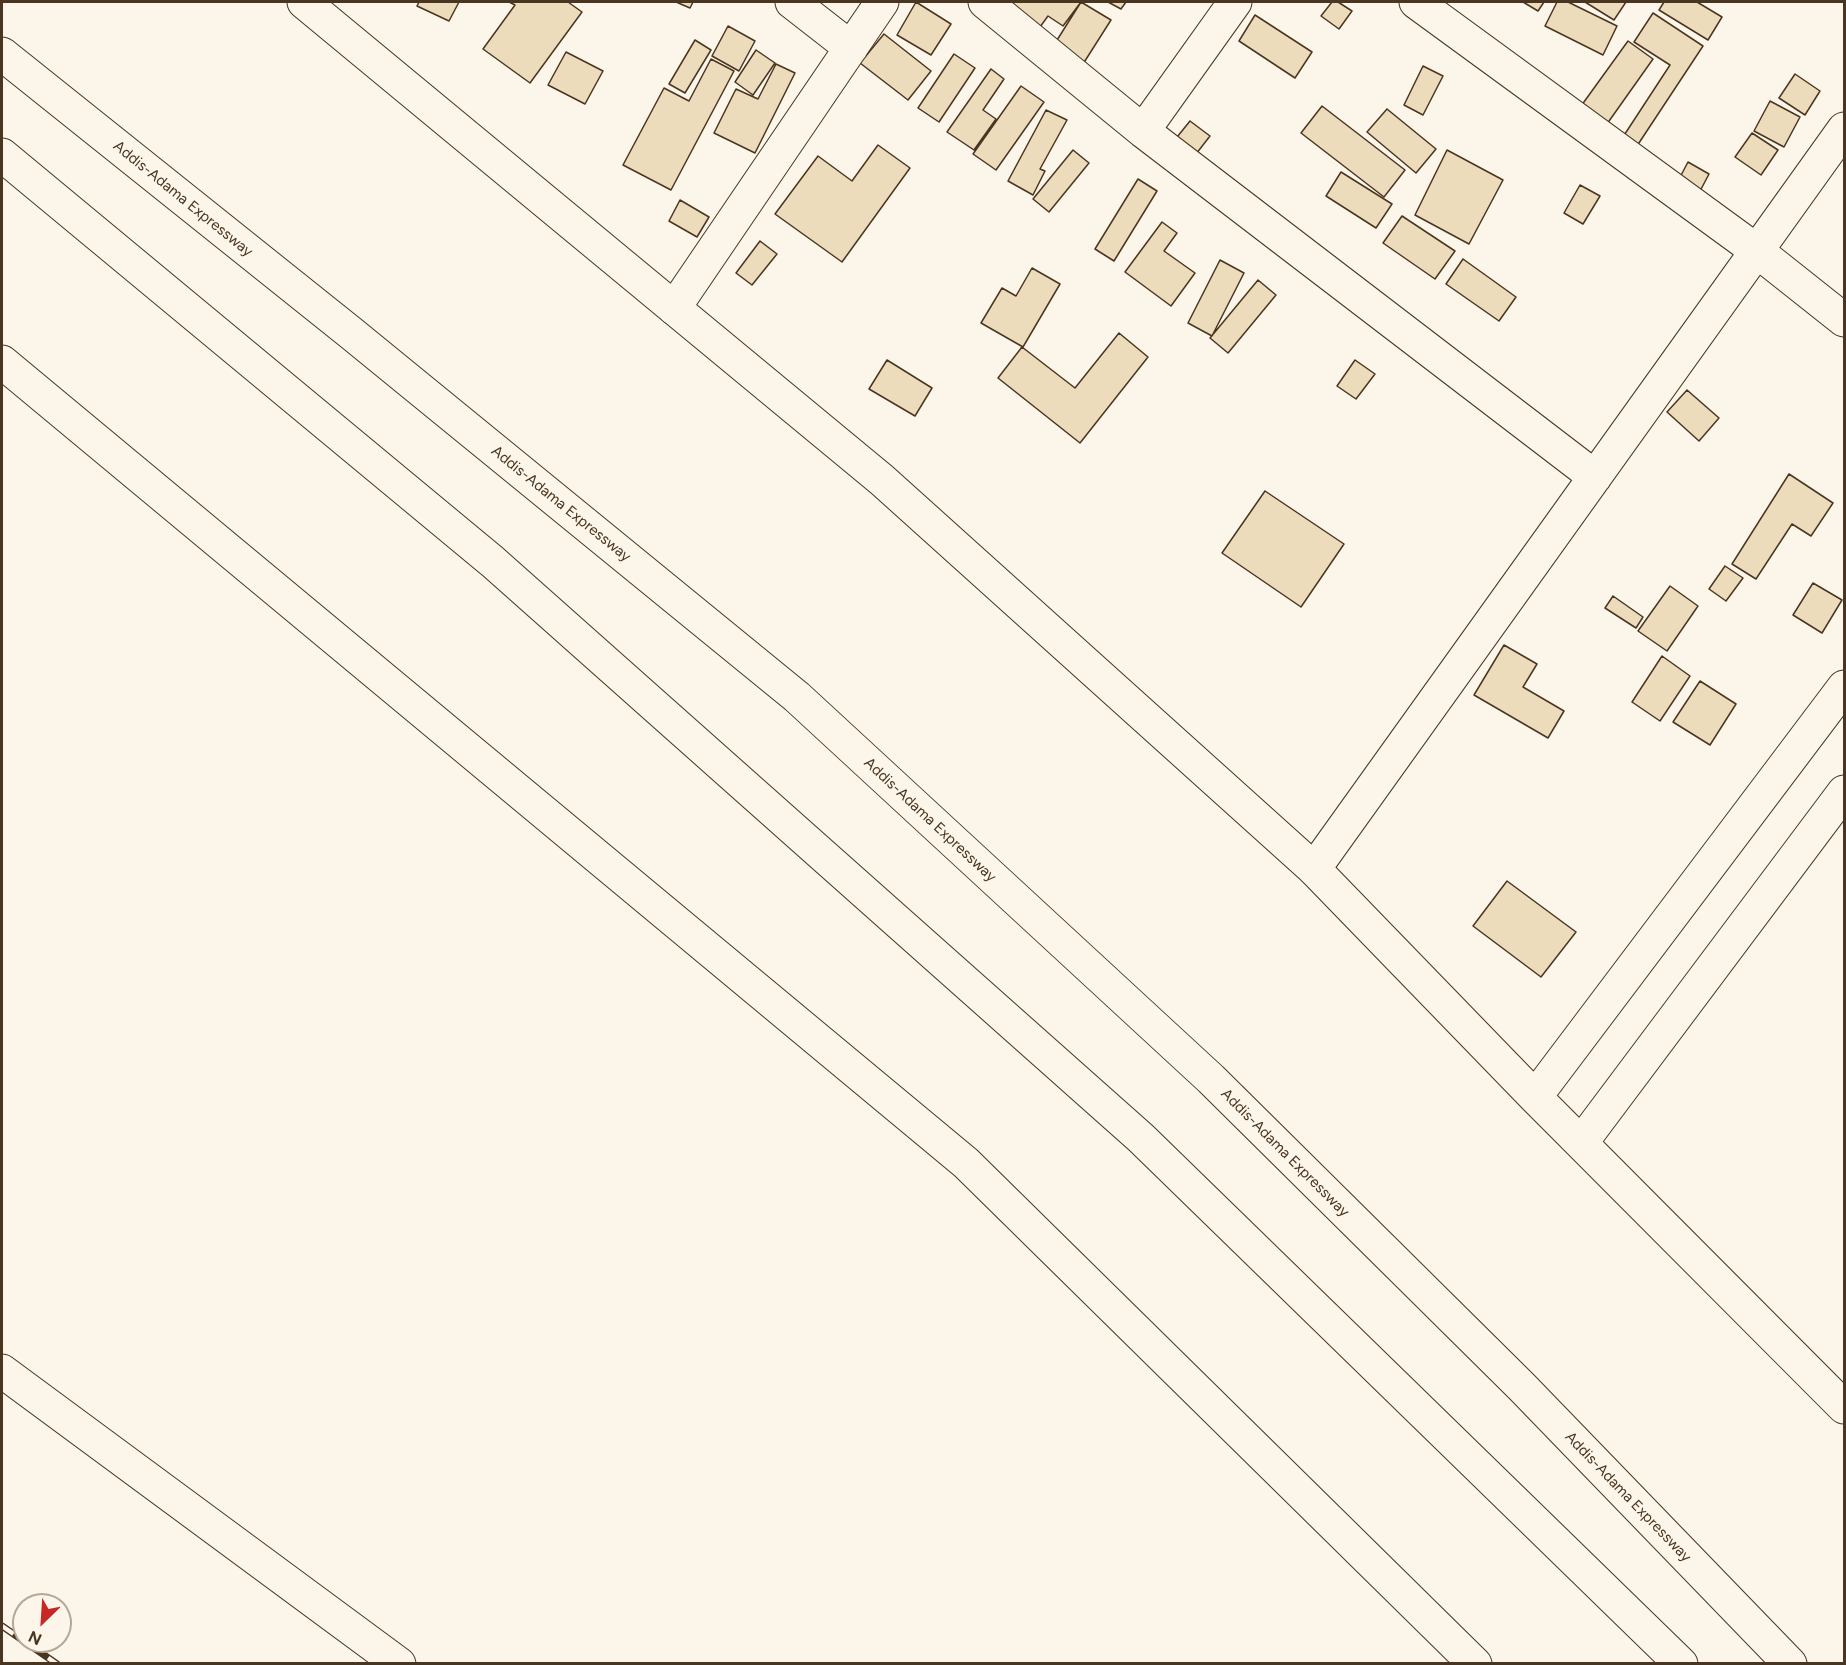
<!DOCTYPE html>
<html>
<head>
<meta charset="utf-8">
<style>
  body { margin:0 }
  #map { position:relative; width:1846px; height:1665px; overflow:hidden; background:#fbf6e9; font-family:Figtree,sans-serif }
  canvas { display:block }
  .frame { position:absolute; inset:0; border:3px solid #4a3520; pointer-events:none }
  .north { position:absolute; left:12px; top:1593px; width:60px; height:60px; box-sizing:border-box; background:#fbf6e9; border:2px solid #b4a999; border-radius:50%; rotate:205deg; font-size:16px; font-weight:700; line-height:24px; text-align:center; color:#4a3520 }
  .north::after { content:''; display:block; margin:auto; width:21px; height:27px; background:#c62828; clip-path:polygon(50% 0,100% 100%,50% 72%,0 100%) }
</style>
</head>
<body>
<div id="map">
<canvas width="1846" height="1665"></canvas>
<div class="frame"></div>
<div class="north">N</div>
</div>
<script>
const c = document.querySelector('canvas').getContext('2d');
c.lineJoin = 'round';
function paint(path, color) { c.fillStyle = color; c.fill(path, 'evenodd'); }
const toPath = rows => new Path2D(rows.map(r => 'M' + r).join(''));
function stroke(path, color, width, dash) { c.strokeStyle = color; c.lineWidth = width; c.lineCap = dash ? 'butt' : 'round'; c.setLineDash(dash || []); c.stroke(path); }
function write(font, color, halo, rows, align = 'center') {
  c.font = font + ' Figtree,sans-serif'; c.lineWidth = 4.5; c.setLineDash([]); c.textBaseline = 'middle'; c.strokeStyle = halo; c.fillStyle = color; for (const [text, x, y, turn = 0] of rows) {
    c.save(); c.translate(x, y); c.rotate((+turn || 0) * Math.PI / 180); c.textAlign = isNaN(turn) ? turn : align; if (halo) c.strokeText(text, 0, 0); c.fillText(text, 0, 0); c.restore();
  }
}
const building = toPath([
  [419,2,459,2,449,21,417,6,419,2],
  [509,2,568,2,582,12,530,83,483,49,515,5,509,2],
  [676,2,693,2,690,8,676,2],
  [916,2,951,24,931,55,897,35,916,2],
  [981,2,1081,2,1063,26,1048,16,1032,38,981,2],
  [1081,2,1111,20,1076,75,1047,56,1081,2],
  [1108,2,1126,2,1121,9,1108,2],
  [1332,2,1338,2,1352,11,1339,29,1321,16,1332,2],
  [1523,2,1544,2,1538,11,1523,2],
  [1557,2,1568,2,1617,26,1603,55,1545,26,1557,2],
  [1585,2,1626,2,1614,20,1585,2],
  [1664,2,1697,2,1722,17,1708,40,1659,10,1664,2],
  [1653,13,1703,46,1633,152,1619,143,1670,65,1634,42,1653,13],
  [1255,15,1312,52,1295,78,1239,41,1255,15],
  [728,26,755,41,739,71,712,56,728,26],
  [884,34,931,71,908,100,860,63,884,34],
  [695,40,711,50,685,93,669,84,695,40],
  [1628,41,1653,59,1602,131,1576,113,1628,41],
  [756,50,775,63,753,95,735,82,756,50],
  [566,52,603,71,585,104,548,85,566,52],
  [954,54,975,68,939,122,918,108,954,54],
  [711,59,734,71,671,190,623,165,664,88,689,101,711,59],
  [776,64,795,73,755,153,714,133,736,89,758,99,776,64],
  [1423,66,1443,76,1423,115,1404,105,1423,66],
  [991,69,1004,79,983,110,996,119,974,150,947,132,991,69],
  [1795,74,1820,91,1805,115,1779,98,1795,74],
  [1021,86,1044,102,996,170,973,154,1021,86],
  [1770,101,1800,117,1784,147,1754,131,1770,101],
  [1322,106,1405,170,1384,197,1301,133,1322,106],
  [1387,109,1436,149,1416,173,1367,132,1387,109],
  [1046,110,1067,120,1040,169,1045,171,1033,195,1008,181,1046,110],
  [1190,121,1210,136,1189,163,1169,147,1190,121],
  [1752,133,1778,150,1761,175,1735,157,1752,133],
  [878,145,910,168,842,262,775,214,818,156,852,181,878,145],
  [1073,150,1089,163,1049,212,1033,199,1073,150],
  [1447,150,1503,180,1469,244,1415,215,1447,150],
  [1688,162,1709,174,1688,214,1666,204,1688,162],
  [1341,172,1392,204,1376,228,1326,196,1341,172],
  [1138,179,1157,191,1114,261,1095,249,1138,179],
  [1580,185,1600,196,1583,224,1564,213,1580,185],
  [680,200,709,217,697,237,669,221,680,200],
  [1402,216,1455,251,1435,279,1383,243,1402,216],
  [1162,222,1177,233,1164,251,1195,273,1171,306,1125,272,1162,222],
  [760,241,777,254,752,285,736,273,760,241],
  [1463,259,1516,297,1499,321,1446,284,1463,259],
  [1220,260,1244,273,1212,336,1188,323,1220,260],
  [1032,268,1060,284,1023,347,981,323,1002,288,1016,296,1032,268],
  [1258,280,1276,295,1228,353,1210,338,1258,280],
  [1119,333,1148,357,1080,443,998,378,1022,347,1075,388,1119,333],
  [887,360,932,388,915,416,869,389,887,360],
  [1355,360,1375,374,1356,399,1337,386,1355,360],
  [1687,390,1719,418,1699,441,1667,412,1687,390],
  [1789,474,1833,503,1811,536,1792,524,1756,579,1732,564,1789,474],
  [1265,491,1344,544,1301,607,1222,553,1265,491],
  [1725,566,1743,578,1726,601,1709,589,1725,566],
  [1813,583,1842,600,1822,633,1793,615,1813,583],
  [1670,586,1698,606,1667,651,1638,631,1670,586],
  [1613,596,1643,617,1636,628,1605,608,1613,596],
  [1504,645,1537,664,1523,687,1564,711,1548,738,1474,695,1504,645],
  [1662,656,1690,676,1660,721,1632,702,1662,656],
  [1700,681,1736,704,1710,745,1673,722,1700,681],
  [1507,881,1576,932,1541,977,1473,926,1507,881]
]);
paint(building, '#ecdcbc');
stroke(building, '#4a3520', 1.5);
const minor = toPath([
  [792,2,851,48],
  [985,2,1143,131,1595,477],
  [1416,2,1757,251,1844,320],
  [1143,131,1235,2],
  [674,308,882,2],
  [1314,869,1844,129],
  [2,1371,399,1664]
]);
const tertiary = toPath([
  [304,2,882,480,1314,869,1535,1097,1844,1407],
  [2,362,966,1163,1475,1664],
  [1535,1097,1844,687],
  [1581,1143,1844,792]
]);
const motorway = toPath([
  [2,54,351,333,797,697,1211,1079,1522,1387,1790,1664],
  [2,155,493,562,1141,1138,1681,1664]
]);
stroke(minor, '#4a3520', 35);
stroke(tertiary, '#4a3520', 35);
stroke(motorway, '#4a3520', 35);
stroke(minor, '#fbf6e9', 33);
stroke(tertiary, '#fbf6e9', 33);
stroke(motorway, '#fbf6e9', 33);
const rail = toPath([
  [2,1626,57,1664]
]);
stroke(rail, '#4a3520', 7);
stroke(rail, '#fbf6e9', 4.5, [14]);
write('15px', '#4a3520', '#fbf6e9', [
  ["Addis-Adama Expressway",183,199,39],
  ["Addis-Adama Expressway",561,504,39],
  ["Addis-Adama Expressway",930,820,43],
  ["Addis-Adama Expressway",1285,1153,45],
  ["Addis-Adama Expressway",1628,1497,46]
]);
</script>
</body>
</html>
